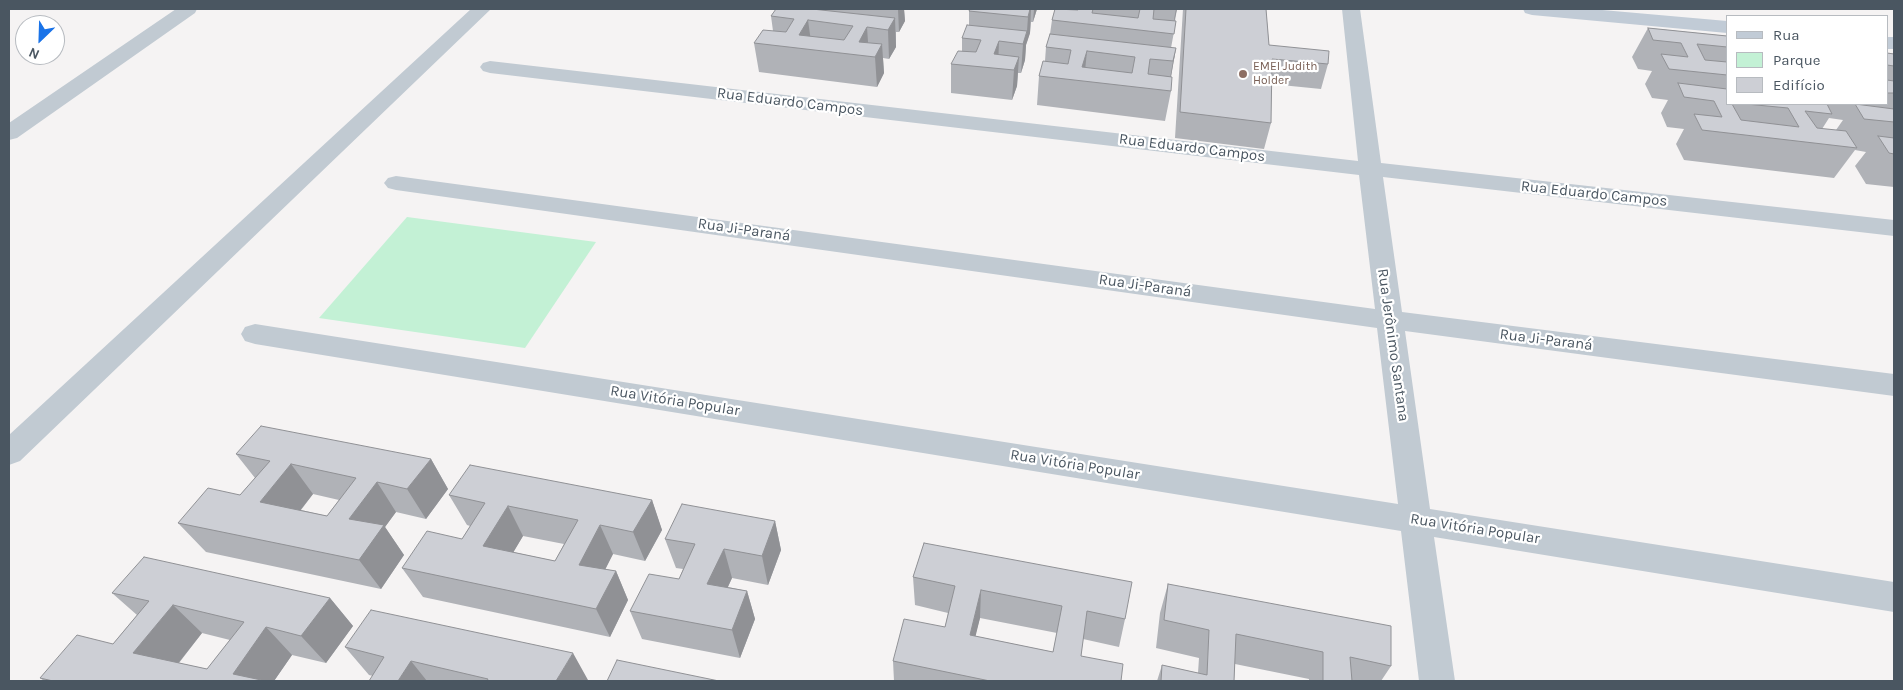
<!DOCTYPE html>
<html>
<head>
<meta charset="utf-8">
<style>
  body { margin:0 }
  #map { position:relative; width:1903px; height:690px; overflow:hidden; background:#f5f3f3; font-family:Karla,sans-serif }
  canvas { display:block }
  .frame { position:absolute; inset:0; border:10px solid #4a5661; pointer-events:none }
  .legend { position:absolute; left:1726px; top:15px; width:162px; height:90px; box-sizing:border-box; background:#fff; border:1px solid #b7bbc0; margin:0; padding:6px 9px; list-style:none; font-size:15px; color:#4a5661 }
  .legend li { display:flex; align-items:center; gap:10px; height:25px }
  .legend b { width:25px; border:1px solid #b7bbc0 }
  .north { position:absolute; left:15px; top:15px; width:50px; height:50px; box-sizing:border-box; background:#fff; border:1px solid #b7bbc0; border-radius:50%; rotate:204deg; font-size:14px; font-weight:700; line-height:20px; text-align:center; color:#4a5661 }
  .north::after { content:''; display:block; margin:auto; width:18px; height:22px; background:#1a73e8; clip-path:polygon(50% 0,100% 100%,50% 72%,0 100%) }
</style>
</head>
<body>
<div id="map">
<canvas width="1903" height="690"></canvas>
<div class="frame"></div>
<ul class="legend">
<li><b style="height:6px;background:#c1cbd6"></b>Rua</li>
<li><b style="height:14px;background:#c3f1d5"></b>Parque</li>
<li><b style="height:14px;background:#cdcfd5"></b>Edifício</li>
</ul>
<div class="north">N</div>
</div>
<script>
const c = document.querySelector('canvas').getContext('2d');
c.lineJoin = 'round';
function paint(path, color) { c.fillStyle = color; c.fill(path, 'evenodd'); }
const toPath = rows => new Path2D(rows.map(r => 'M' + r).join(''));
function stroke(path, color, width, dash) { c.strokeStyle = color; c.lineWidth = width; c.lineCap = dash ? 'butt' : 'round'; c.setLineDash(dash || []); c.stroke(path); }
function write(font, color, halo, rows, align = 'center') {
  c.font = font + ' Karla,sans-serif'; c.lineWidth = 4.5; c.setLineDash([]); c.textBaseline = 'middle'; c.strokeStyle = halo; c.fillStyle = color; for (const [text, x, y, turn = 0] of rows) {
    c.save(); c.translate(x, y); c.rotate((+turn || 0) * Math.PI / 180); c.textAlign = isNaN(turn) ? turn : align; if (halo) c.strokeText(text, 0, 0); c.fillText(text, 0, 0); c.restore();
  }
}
paint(toPath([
  [407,217,596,242,525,348,319,318]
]), '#c3f1d5');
paint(toPath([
  [176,9,197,9,195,13,17,138,9,140,9,123,176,9],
  [471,9,491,9,20,461,9,465,9,435,471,9],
  [1342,9,1360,9,1381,163,1894,220,1894,236,1383,177,1402,312,1894,374,1894,396,1405,331,1430,509,1894,582,1894,612,1434,537,1455,681,1419,681,1401,531,255,344,245,341,241,334,245,327,255,324,1398,504,1377,328,396,190,388,188,384,183,388,178,396,176,1375,309,1359,175,490,73,483,71,480,67,483,63,490,61,1358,161,1342,9]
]), '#c1cad2');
paint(toPath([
  [1523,9,1591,9,1727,21,1727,33,1532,15,1525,13,1523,9],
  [1887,37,1894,37,1894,49,1887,49,1887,37]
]), '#c1cbd6');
paint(toPath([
  [776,9,904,9,905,21,899,32,896,32,896,47,889,59,883,58,884,73,877,87,759,72,754,43,773,31,771,16],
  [970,9,1037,9,1033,22,1031,22,1030,33,1026,45,1025,60,1021,73,1018,73,1017,86,1012,100,951,93,951,64,962,51,962,38,969,25,969,11],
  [1055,9,1177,9,1175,21,1176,21,1171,48,1176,48,1171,76,1171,91,1165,121,1037,105,1039,76,1045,61,1046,47,1050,34,1052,20],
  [1183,9,1266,9,1269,45,1328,64,1321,89,1271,84,1271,123,1264,149,1175,138],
  [1648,28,1727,36,1727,104,1887,104,1887,53,1894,54,1894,187,1866,184,1855,166,1866,152,1855,150,1834,178,1684,160,1676,144,1684,129,1667,127,1661,113,1668,100,1652,98,1645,84,1652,71,1638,69,1632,57],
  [1829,118,1843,120,1836,130,1822,129],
  [236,454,431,459,448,489,426,519,396,512,385,527,404,555,381,589,206,552,178,523,240,495,255,478],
  [313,494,339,500,327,516,301,510],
  [449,495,652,500,662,530,645,561,613,554,605,569,616,571,628,600,610,637,423,597,402,568,462,539,470,526,467,525],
  [523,536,564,544,555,561,513,552],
  [775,521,781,550,768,585,732,578,728,587,747,591,755,619,740,658,642,639,630,611,679,579,683,569,676,568,665,539],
  [924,543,1125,619,1119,647,1083,639,1081,656,1121,681,894,681,893,661,945,627,948,613,915,605,913,577],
  [980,618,1057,633,1053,652,975,636],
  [1168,584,1391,666,1381,681,1309,681,1309,679,1235,664,1234,681,1157,681,1162,665,1198,673,1199,658,1156,648,1160,613],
  [112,593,330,598,353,626,326,663,292,655,274,681,44,681,40,678,113,644,137,615],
  [202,633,230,640,207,669,179,663],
  [345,647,588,680,587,681,369,681,373,676,369,675]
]), '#b0b2b7');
paint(toPath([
  [898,9,904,9,905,21,899,32],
  [1030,9,1031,9,1030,33,1026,45,1028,17],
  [1034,9,1037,9,1033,22],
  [1176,9,1177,9,1171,36],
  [895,18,896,47,889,59,888,30],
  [808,20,812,49,799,35],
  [867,27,869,57,859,42],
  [1027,31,1025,60,1021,73,1023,44],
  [999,41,998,69,994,54],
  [882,44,884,73,877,87,875,57],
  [1176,48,1171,77,1168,90,1173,61],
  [1087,51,1084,81,1082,67],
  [1019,57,1017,86,1012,100,1014,70],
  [431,459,448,489,426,519,407,489],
  [291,464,313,494,284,531,260,502],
  [377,482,396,512,385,527,404,555,381,589,359,560,349,519],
  [652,500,662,530,645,561,633,532],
  [508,506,523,536,500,575,483,546],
  [775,521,781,550,768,585,762,556],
  [600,525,613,554,593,594,579,565],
  [724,549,732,578,716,612,707,584],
  [616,571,628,600,610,637,596,609],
  [981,590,980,618,969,663,970,635],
  [747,591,755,619,740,658,732,630],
  [330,598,353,626,326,663,301,636],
  [173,605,202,633,165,680,133,653],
  [266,627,292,655,274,681,240,681,233,674],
  [573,653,588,680,587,681,556,681],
  [411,661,427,681,398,681]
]), '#909195');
const building = toPath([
  [776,9,812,9,895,18,888,30,867,27,859,42,882,44,875,57,754,43,763,30,786,32,794,19,771,16,776,9],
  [808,20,853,26,844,40,799,35,808,20],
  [970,9,1030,9,1028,17,969,11,970,9],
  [1055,9,1078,10,1078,9,1093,9,1092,13,1138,18,1140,9,1154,9,1153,19,1176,21,1174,34,1052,20,1055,9],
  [1186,9,1266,9,1269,45,1329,51,1328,64,1272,59,1271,123,1180,112,1186,9],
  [967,25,1027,31,1023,44,999,41,994,54,1019,57,1014,70,951,64,958,51,976,52,981,40,962,38,967,25],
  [1648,28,1727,36,1727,47,1697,44,1705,60,1727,62,1727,75,1669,69,1661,54,1688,57,1681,43,1653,40,1648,28],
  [1050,34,1176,48,1173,61,1150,59,1148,74,1172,77,1171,91,1039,76,1043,61,1068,64,1071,50,1046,47,1050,34],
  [1087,51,1135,57,1132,73,1082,67,1087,51],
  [1887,53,1894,54,1894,66,1887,65,1887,53],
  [1887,80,1894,81,1894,93,1887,93,1887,80],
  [1678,83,1727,89,1727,104,1732,104,1741,120,1799,127,1788,108,1746,104,1827,104,1832,114,1805,111,1817,128,1846,131,1857,148,1702,130,1694,114,1722,117,1714,101,1684,97,1678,83],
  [1855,104,1894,109,1894,122,1864,119,1855,104],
  [1878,136,1894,138,1894,154,1889,153,1878,136],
  [261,426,431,459,407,489,377,482,349,519,384,525,359,560,178,523,208,488,240,495,270,461,236,454,261,426],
  [291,464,356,478,327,516,260,502,291,464],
  [470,465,652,500,633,532,600,525,579,565,616,571,596,609,402,568,427,531,462,539,485,503,449,495,470,465],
  [508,506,578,520,555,561,483,546,508,506],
  [682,504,775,521,762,556,724,549,707,584,747,591,732,630,630,611,649,574,679,579,695,544,665,539,682,504],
  [924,543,1132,582,1125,619,1087,611,1081,656,1123,664,1121,681,990,681,893,661,904,619,945,627,955,586,913,577,924,543],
  [981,590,1062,606,1053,652,970,635,981,590],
  [144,557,330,598,301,636,266,627,233,674,266,681,53,681,40,678,77,635,113,644,149,601,112,593,144,557],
  [173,605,244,622,207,669,133,653,173,605],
  [1168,584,1391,626,1391,666,1350,657,1352,681,1323,681,1323,652,1236,634,1234,681,1161,681,1162,665,1207,675,1209,630,1164,620,1168,584],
  [371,610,573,653,556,681,487,681,488,679,411,661,398,681,369,681,384,657,345,647,371,610],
  [617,660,719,681,607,681,617,660]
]);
paint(building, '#cdcfd5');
stroke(building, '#909195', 1);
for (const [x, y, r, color] of [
  [1243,74,5,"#8d6e63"]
]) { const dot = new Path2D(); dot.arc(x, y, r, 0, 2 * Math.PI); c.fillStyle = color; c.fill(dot); stroke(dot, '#fff', 2); }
write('12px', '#785e54', '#fff', [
  ["EMEI Judith",1253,67],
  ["Holder",1253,81]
], 'left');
write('15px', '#4a5661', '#fff', [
  ["Rua Eduardo Campos",790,102,7],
  ["Rua Eduardo Campos",1192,148,7],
  ["Rua Eduardo Campos",1594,194,6],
  ["Rua Ji-Paraná",744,230,8],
  ["Rua Ji-Paraná",1145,286,8],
  ["Rua Ji-Paraná",1546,340,7],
  ["Rua Jerônimo Santana",1393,345,82],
  ["Rua Vitória Popular",675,401,9],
  ["Rua Vitória Popular",1075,465,9],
  ["Rua Vitória Popular",1475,529,9]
]);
</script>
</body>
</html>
